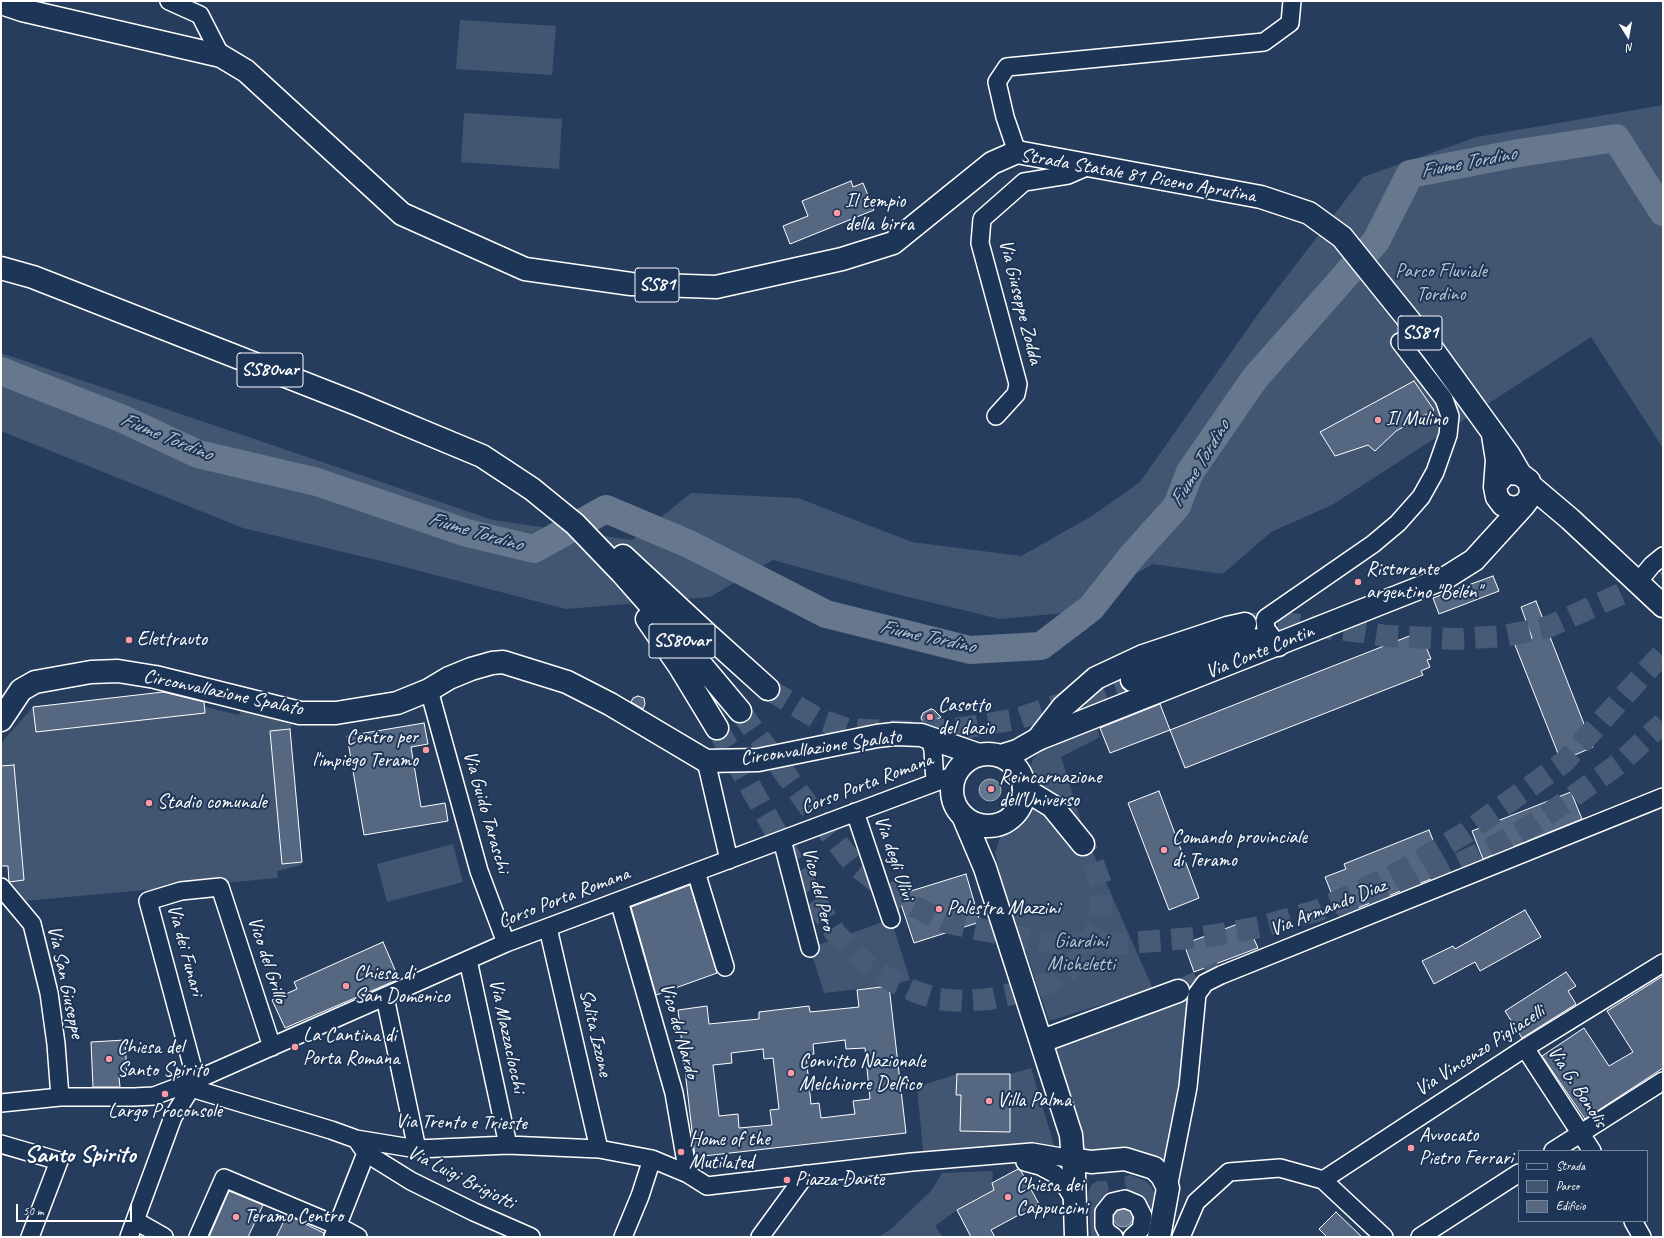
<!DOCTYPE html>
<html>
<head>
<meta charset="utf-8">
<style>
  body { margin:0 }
  #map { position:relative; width:1664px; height:1238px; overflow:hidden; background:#263d5e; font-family:Caveat,sans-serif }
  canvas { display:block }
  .frame { position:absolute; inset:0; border:2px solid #fff; pointer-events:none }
  .legend { position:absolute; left:1518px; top:1150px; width:130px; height:72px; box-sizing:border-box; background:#1d3557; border:1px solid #77869a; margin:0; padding:5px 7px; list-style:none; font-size:12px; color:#fff }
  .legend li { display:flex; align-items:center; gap:8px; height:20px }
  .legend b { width:20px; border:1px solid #77869a }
  .north { position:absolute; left:1608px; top:16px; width:40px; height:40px; -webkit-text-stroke:3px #1d3557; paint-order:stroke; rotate:169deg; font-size:11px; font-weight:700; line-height:16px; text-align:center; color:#fff }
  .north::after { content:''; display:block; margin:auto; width:14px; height:18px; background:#fff; clip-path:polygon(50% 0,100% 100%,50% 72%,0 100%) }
  .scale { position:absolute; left:16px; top:1204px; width:116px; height:18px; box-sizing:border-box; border:2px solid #fff; border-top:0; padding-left:5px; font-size:12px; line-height:14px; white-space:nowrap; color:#fff; -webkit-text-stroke:3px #1d3557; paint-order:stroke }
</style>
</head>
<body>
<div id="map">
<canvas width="1664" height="1238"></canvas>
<div class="frame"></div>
<ul class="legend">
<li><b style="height:5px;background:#1d3557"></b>Strada</li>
<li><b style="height:11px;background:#425672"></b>Parco</li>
<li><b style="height:11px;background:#556781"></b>Edificio</li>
</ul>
<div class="north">N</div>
<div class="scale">50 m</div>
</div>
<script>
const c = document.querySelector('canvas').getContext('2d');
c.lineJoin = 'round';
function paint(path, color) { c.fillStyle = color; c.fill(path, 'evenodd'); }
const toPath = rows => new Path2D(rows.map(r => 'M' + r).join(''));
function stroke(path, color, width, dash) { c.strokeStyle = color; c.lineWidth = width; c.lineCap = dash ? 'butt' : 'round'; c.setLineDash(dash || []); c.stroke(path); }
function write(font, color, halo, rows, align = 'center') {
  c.font = font + ' Caveat,sans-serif'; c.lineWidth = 4; c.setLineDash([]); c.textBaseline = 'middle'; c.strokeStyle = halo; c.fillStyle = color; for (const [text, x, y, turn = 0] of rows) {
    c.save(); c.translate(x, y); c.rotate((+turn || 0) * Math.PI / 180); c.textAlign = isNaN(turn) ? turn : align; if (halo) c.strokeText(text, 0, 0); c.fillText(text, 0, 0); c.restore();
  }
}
paint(toPath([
  [460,20,556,26,552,75,456,69],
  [1663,105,1663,448,1591,337,1332,505,1271,532,1223,574,1153,564,1065,613,1000,619,896,594,773,560,710,597,566,609,385,562,243,528,1,431,1,353,493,520,632,540,691,493,798,498,912,542,1021,556,1092,516,1140,482,1258,314,1363,177,1477,137],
  [464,113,562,119,559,169,461,162],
  [164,692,204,702,205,707,239,715,241,709,292,723,290,729,302,862,301,865,277,871,278,878,24,901,9,882,8,866,1,866,2,742,33,707],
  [1097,728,1100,737,1061,757,1086,837,1153,989,1049,1021,1000,874,995,852,1000,838,1008,827,1018,822,1028,806,1033,806,1049,818,1031,778,1029,770,1033,759,1041,750],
  [453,844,463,882,387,902,377,864],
  [891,919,910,980,889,986,824,993,810,948],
  [1196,1000,1188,1087,1162,1176,1082,1161,1042,1041],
  [1031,1068,1054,1145,1032,1152,924,1161,917,1087,957,1074,1010,1074],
  [993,1171,992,1183,994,1190,957,1210,935,1226,943,1237,878,1237,891,1229,931,1191,942,1173],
  [1130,1175,1144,1180,1151,1186,1155,1195,1153,1211,1145,1198,1140,1194,1126,1189,1124,1177],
  [1098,1181,1107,1181,1109,1191,1103,1196,1095,1207,1094,1224,1099,1237,1091,1237,1088,1192,1092,1184]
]), '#425672');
const water = toPath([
  '979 790a11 11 0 1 1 22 0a11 11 0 1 1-22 0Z',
  '1113 1217a10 10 0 1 1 20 0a10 10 0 1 1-20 0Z'
]);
paint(water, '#67788e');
stroke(water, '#a4aebb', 1);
stroke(toPath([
  [1,371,123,419,198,454,317,482,467,533,534,549,606,509,689,544,826,614,970,650,1041,646,1091,608,1132,556,1177,506,1190,472,1255,378,1376,241,1410,174,1519,153,1616,138,1663,212]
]), '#67788e', 28);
const building = toPath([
  [851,181,853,187,863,183,874,210,790,244,783,226,808,216,802,201,851,181],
  [1414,381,1434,410,1396,431,1375,451,1368,445,1335,456,1320,432,1414,381],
  [1493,576,1499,591,1439,614,1433,598,1493,576],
  [1536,601,1593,747,1561,761,1515,645,1532,638,1521,607,1536,601],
  [1417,633,1419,640,1423,639,1431,659,1427,660,1430,667,1421,671,1423,675,1185,768,1170,730,1417,633],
  [163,692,204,702,205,713,36,732,33,707,163,692],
  [638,696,644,698,645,704,643,709,631,702,633,698,638,696],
  [1160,704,1170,730,1110,753,1100,728,1160,704],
  [931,709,934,710,941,717,934,721,928,723,923,722,921,718,923,713,931,709],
  [424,723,428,744,411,747,421,807,445,803,448,821,364,835,347,736,424,723],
  [290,729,302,862,282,864,270,731,290,729],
  [14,765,24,880,9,882,8,866,1,866,1,766,14,765],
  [1159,791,1199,898,1169,910,1128,803,1159,791],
  [1571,792,1582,819,1483,859,1472,831,1571,792],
  [1429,830,1446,873,1340,915,1325,877,1346,869,1344,864,1429,830],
  [966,874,980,922,914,943,898,895,966,874],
  [690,885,717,973,656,995,631,907,690,885],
  [1525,910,1541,937,1480,971,1475,962,1434,984,1422,961,1453,946,1455,949,1525,910],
  [1246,921,1258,948,1194,972,1184,944,1246,921],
  [383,942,399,979,285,1028,272,1000,297,989,294,982,383,942],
  [1566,972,1576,986,1568,991,1576,1004,1522,1038,1505,1011,1566,972],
  [1663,976,1663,1068,1585,1119,1542,1056,1584,1028,1609,1066,1633,1052,1607,1011,1663,976],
  [889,986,906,1133,695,1157,678,1010,707,1006,709,1024,759,1019,759,1012,809,1006,810,1012,859,1007,857,990,889,986],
  [845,1040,846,1049,865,1048,870,1099,853,1101,855,1114,821,1118,819,1103,811,1104,806,1055,814,1054,813,1044,845,1040],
  [763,1049,764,1059,773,1058,779,1109,770,1110,772,1125,739,1128,738,1114,719,1116,713,1065,732,1063,731,1053,763,1049],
  [125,1040,127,1076,119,1077,120,1087,93,1087,91,1042,125,1040],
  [957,1074,1010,1074,1010,1132,960,1131,961,1095,956,1095,957,1074],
  [1018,1169,1021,1171,1039,1204,991,1230,995,1237,971,1237,957,1210,994,1190,992,1183,1018,1169],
  [229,1191,263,1205,248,1237,209,1237,229,1191],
  [1336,1212,1362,1237,1327,1237,1319,1229,1336,1212],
  [287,1215,324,1233,323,1237,276,1237,287,1215]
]);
paint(building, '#556781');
stroke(building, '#fff', 1);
stroke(toPath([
  [1245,624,1282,623,1362,632,1386,636,1456,639,1505,636,1548,627,1663,575],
  [768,689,818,719,847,729,916,732,963,728,1017,719,1132,680],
  [740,711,810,808,853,863,898,899,949,923,1041,942,1117,944,1204,937,1260,927,1319,910,1396,874,1464,834,1564,762,1663,653],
  [717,728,811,894,836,934,867,965,894,982,916,992,938,999,962,1001,989,999,1021,992,1050,983,1070,969,1085,951,1100,923,1101,884,1091,858,1083,844],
  [1340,919,1488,850,1537,822,1620,763,1663,723],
  [1178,991,1221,972]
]), '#475a76', 22, [22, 11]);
const minor = toPath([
  [169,1,200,15,221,56],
  [1017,152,1005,117,997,82,1007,67,1264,42,1290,23,1292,1],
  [996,416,1016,394,1018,384,980,243,982,219,1024,182,1068,175,1091,165],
  [1638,582,1652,565,1663,556],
  [1278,645,1266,629,1265,621,1266,618,1373,544,1398,523,1421,497,1435,472,1448,435,1450,416,1444,399,1400,342],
  [429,690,479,871,506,943],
  [930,739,933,750,935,782],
  [706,761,729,860],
  [855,812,891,919],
  [782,840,810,948],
  [696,872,725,967],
  [1,887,32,924,49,993,56,1044,60,1097],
  [619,901,674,1093,688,1174],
  [548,928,599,1149],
  [468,960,508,1145],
  [385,997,417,1149],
  [1525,1048,1592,1151],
  [196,1080,148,901,181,891,220,887,272,1047],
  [191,1088,331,1130,356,1139,417,1149,508,1145,599,1149,652,1159,688,1174,707,1186,912,1162,1032,1152,1073,1159],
  [1,1103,60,1097,134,1097,154,1096,196,1080,506,943,955,775],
  [356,1139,366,1153,411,1181,474,1212,531,1237],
  [1,1144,59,1161,30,1237],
  [1553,1151,1663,1081],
  [1025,1162,1040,1166,1055,1174,1063,1182,1075,1201],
  [1323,1180,1525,1048,1663,963],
  [1168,1188,1188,1087,1197,994,1205,983,1221,975,1663,797],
  [136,1221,164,1237],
  [1633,1221,1642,1237],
  [129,1237,173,1117,196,1080],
  [198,1237,224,1178,338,1226,358,1237],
  [333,1237,366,1153],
  [623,1237,640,1196,652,1159],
  [760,1237,806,1174],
  [1114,1237,1107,1232,1104,1226,1104,1212,1112,1202,1125,1199,1137,1204,1143,1216,1141,1229,1132,1237],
  [1181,1237,1196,1202,1229,1172,1280,1168,1323,1180,1384,1237],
  [1420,1237,1519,1173]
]);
const major = toPath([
  [1,3,22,10,221,56,246,71,402,214,525,269,631,284,716,287,842,259,893,243,992,163,1017,152,1261,197,1309,213,1342,237,1433,350,1509,455,1520,474],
  [1493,435,1497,460,1495,487,1497,497,1503,505,1514,508,1524,505,1530,497,1531,491,1529,481,1520,474,1509,473,1504,475,1497,483],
  [1531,486,1570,519,1663,606],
  [1,720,21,690,35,682,91,672,118,671,155,677,300,713,336,713,397,703,429,690,449,678,471,669,492,663,503,662,567,682,610,704,706,761,758,760,877,736,894,734,921,735,979,755],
  '952 790a36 36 0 1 1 72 0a36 36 0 1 1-72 0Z',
  [1001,756,1017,751,1038,739,1447,577,1474,560,1524,505],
  [963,816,985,868,1071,1135,1074,1174,1076,1237],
  [1073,1159,1091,1162,1125,1159,1154,1168,1162,1176,1168,1188,1159,1237]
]);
const highway = toPath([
  [1,268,33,277,357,404,482,456,532,489,575,524,622,573,667,624,740,711],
  [623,556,707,634,768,689],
  [647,619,680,667,717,728],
  [1132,680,1225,645,1260,640,1278,645],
  [1038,739,1063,707,1096,678,1143,656,1227,628,1245,624],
  [1024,789,1052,806,1083,844],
  [1042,1041,1178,991]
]);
stroke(minor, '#fff', 20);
stroke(major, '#fff', 25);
stroke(highway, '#fff', 25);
stroke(minor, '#1d3557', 17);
stroke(major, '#1d3557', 22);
stroke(highway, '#1d3557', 22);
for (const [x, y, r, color] of [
  [837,213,4,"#ff9aa2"],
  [1378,420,4,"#ff9aa2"],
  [1358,582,4,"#ff9aa2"],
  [129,640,4,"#ff9aa2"],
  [930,717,4,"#ff9aa2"],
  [426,750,4,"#ff9aa2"],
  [991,789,4,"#ff9aa2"],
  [149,803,4,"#ff9aa2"],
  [1164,850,4,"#ff9aa2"],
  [939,909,4,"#ff9aa2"],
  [346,986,4,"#ff9aa2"],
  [295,1047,4,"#ff9aa2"],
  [109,1059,4,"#ff9aa2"],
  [791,1073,4,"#ff9aa2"],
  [165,1094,4,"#ff9aa2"],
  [989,1101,4,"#ff9aa2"],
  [1411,1148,4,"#ff9aa2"],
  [681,1152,4,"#ff9aa2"],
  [787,1180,4,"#ff9aa2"],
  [1008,1197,4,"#ff9aa2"],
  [236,1217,4,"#ff9aa2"]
]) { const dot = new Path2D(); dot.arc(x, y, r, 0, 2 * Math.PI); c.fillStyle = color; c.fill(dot); stroke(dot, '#1d3557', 1.5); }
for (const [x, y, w] of [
  [657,285,44],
  [1420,333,44],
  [270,370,66],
  [682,641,66]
]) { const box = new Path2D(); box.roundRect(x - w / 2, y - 17, w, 34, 3); c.fillStyle = '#1d3557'; c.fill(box); stroke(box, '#fff', 1); }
write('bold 19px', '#fff', null, [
  ["SS81",657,285],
  ["SS81",1420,333],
  ["SS80var",270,370],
  ["SS80var",682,641]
]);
write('20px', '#fff', '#1d3557', [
  ["Strada Statale 81 Piceno Aprutina",1138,176,10],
  ["Via Giuseppe Zodda",1020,302,76],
  ["Via Conte Contin",1260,652,-22],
  ["Circonvallazione Spalato",223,693,12],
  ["Circonvallazione Spalato",821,748,-8],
  ["Corso Porta Romana",867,784,-21],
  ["Via Guido Taraschi",486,812,74],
  ["Via degli Ulivi",894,858,71],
  ["Vico del Pero",818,889,76],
  ["Corso Porta Romana",564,898,-21],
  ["Via Armando Diaz",1328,908,-22],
  ["Via dei Funari",185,950,75],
  ["Vico del Grillo",267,960,72],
  ["Via San Giuseppe",65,982,78],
  ["Vico del Nardo",679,1031,74],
  ["Salita Izzone",595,1033,77],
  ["Via Mazzaclocchi",507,1036,78],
  ["Via Vincenzo Pigliacelli",1480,1051,-33],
  ["Via G. Bonolis",1577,1087,57],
  ["Via Trento e Trieste",461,1123,1],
  ["Via Luigi Brigiotti",461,1178,27]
]);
write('20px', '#fff', '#1d3557', [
  ["Il tempio",845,202],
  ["della birra",845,225],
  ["Il Mulino",1386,420],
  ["Ristorante",1366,570],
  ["argentino \"Belén\"",1366,593],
  ["Elettrauto",137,640],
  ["Casotto",938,706],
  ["del dazio",938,729],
  ["Centro per",418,738,"right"],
  ["l'impiego Teramo",418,761,"right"],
  ["Reincarnazione",999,778],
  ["dell’Universo",999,801],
  ["Stadio comunale",157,803],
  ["Comando provinciale",1172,838],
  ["di Teramo",1172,861],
  ["Palestra Mazzini",947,909],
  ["Chiesa di",354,974],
  ["San Domenico",354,997],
  ["La Cantina di",303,1036],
  ["Porta Romana",303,1059],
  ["Chiesa del",117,1048],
  ["Santo Spirito",117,1071],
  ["Convitto Nazionale",799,1062],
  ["Melchiorre Delfico",799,1085],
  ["Villa Palma",997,1101],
  ["Largo Proconsole",165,1112,"center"],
  ["Avvocato",1419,1136],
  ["Pietro Ferrari",1419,1159],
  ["Home of the",689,1140],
  ["Mutilated",689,1163],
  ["Piazza Dante",795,1180],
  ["Chiesa dei",1016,1186],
  ["Cappuccini",1016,1209],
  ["Teramo Centro",244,1217]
], 'left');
write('20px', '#bdc4ce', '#1d3557', [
  ["Parco Fluviale",1441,272],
  ["Tordino",1441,295],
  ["Giardini",1081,942],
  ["Micheletti",1081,965]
]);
write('italic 21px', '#bbc2cc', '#1d3557', [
  ["Fiume Tordino",1468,163,-11],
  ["Fiume Tordino",166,437,22],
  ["Fiume Tordino",1200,464,-59],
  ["Fiume Tordino",475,532,16],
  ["Fiume Tordino",927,637,12]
]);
write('bold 24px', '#fff', '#1d3557', [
  ["Santo Spirito",80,1156]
]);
</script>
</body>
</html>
